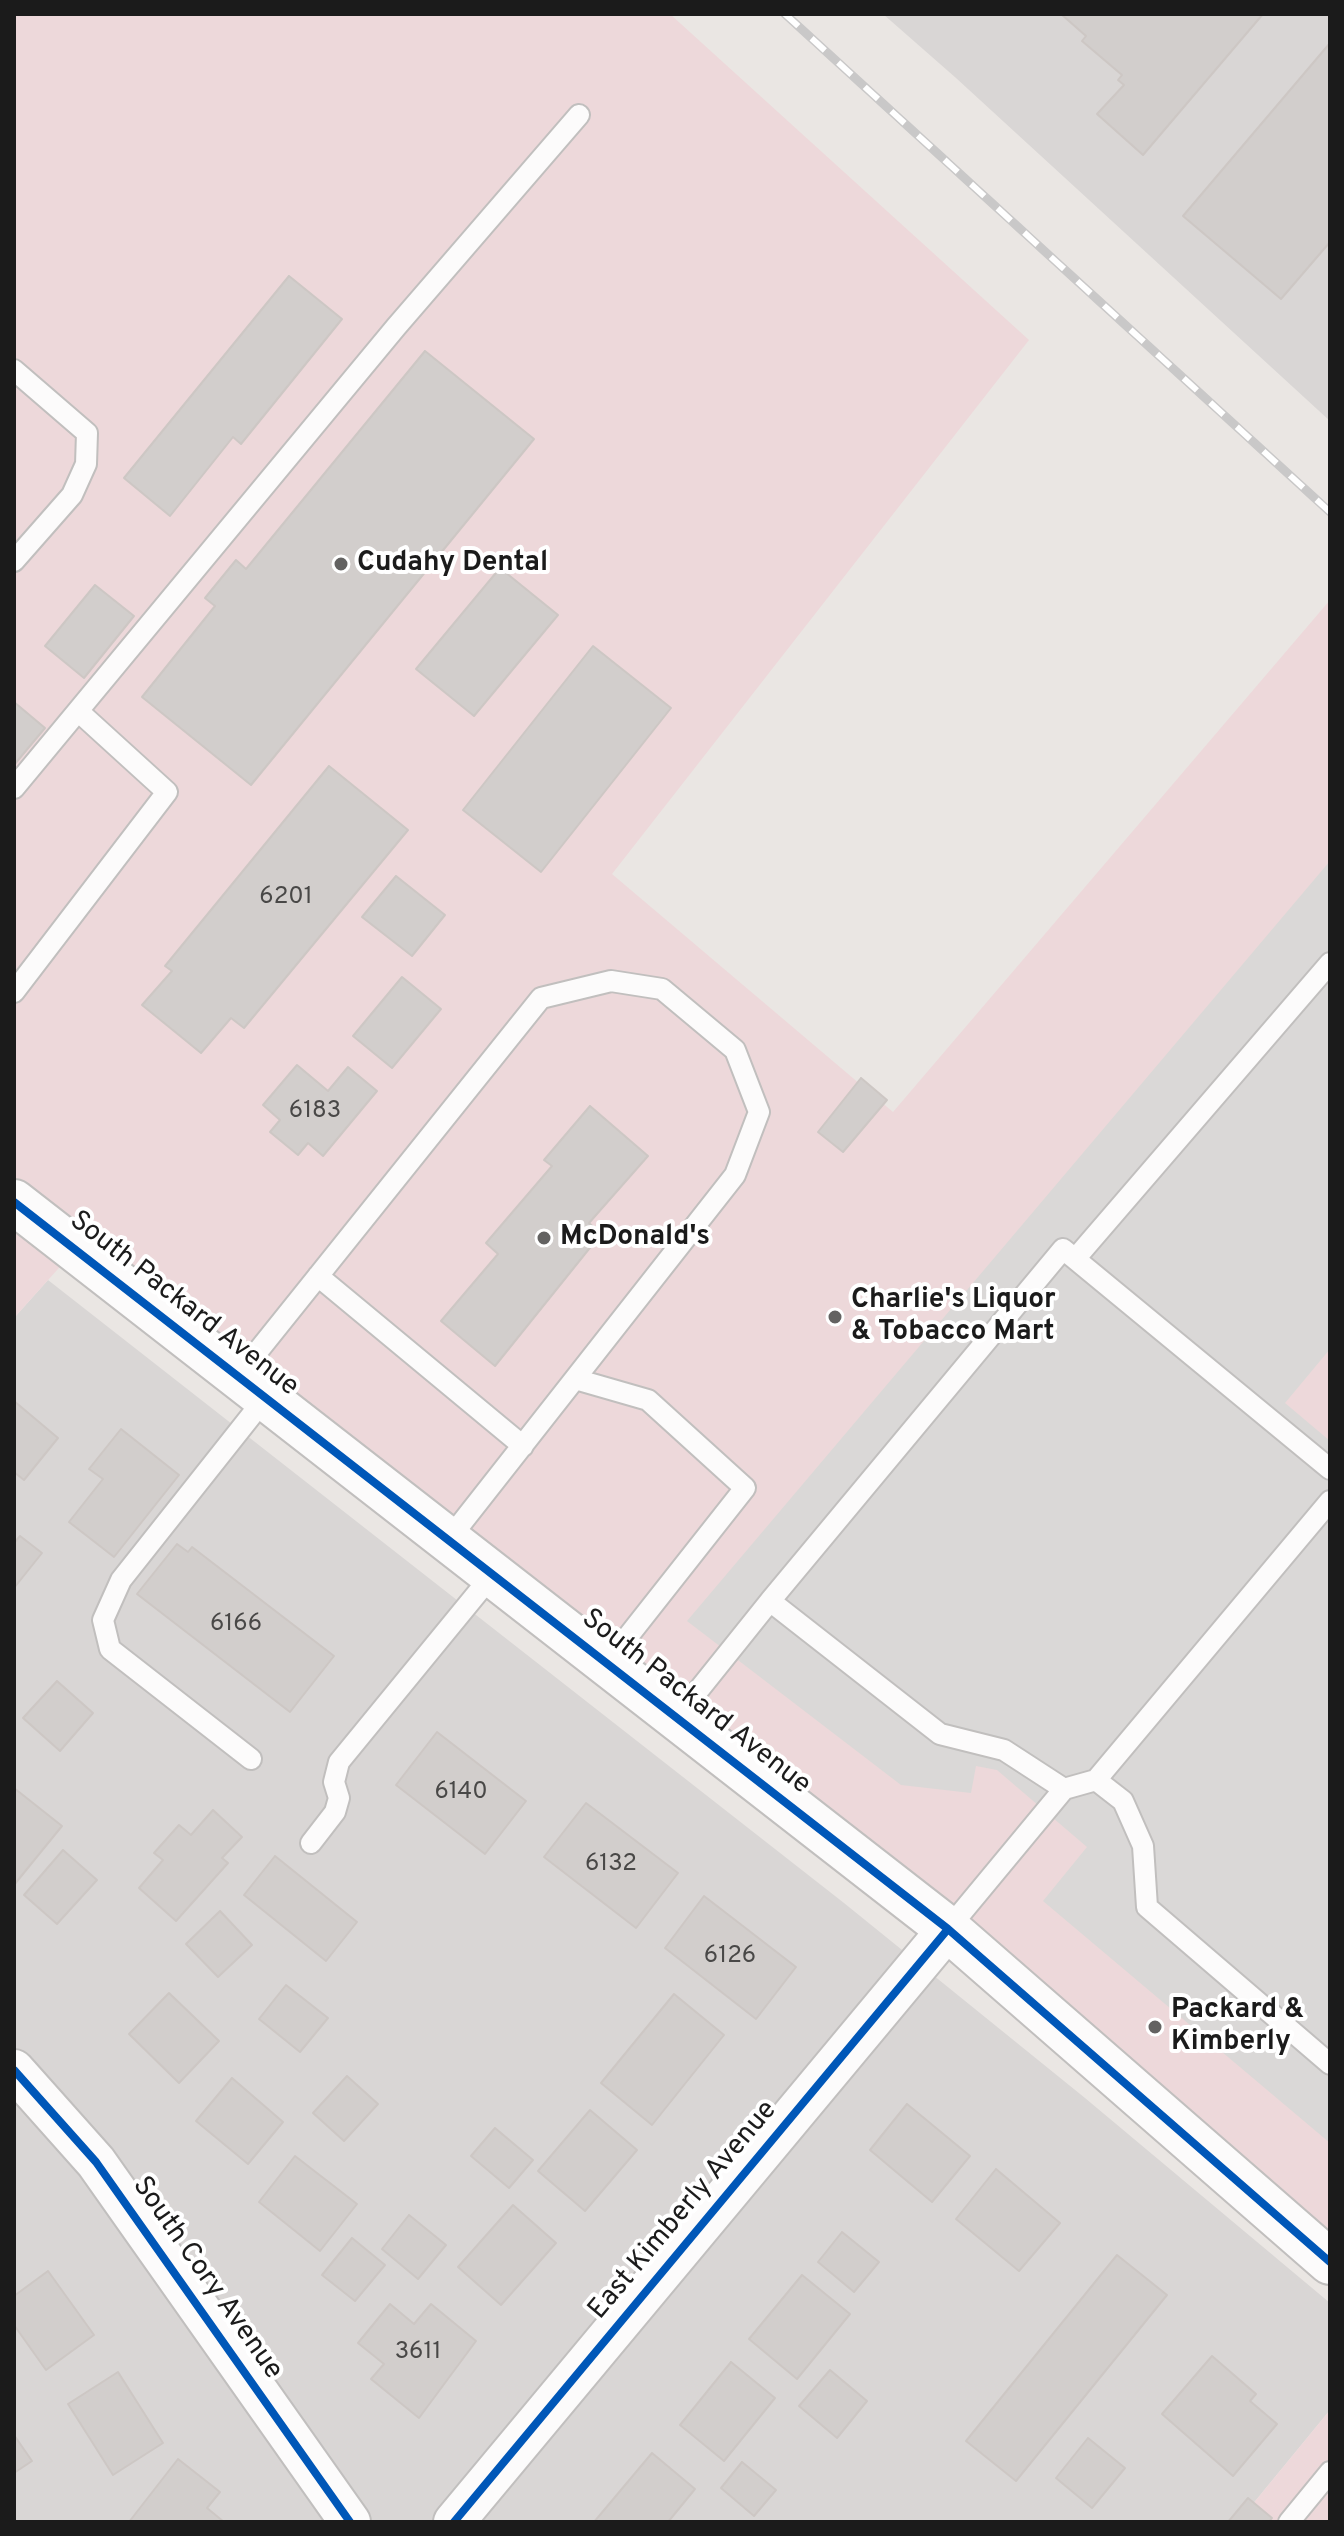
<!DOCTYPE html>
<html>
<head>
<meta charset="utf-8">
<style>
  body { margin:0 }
  #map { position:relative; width:1344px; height:2536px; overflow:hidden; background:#eae6e3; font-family:Overpass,sans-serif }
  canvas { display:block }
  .frame { position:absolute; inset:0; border:16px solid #1b1b1b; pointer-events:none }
</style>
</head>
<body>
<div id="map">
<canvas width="1344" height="2536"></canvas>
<div class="frame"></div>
</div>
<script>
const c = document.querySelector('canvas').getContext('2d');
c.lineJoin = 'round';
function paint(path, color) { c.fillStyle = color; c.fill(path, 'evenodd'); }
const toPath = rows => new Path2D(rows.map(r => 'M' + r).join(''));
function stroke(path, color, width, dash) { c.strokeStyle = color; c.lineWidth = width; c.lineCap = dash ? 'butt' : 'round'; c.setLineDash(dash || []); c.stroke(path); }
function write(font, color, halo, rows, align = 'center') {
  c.font = font + ' Overpass,sans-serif'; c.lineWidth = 8; c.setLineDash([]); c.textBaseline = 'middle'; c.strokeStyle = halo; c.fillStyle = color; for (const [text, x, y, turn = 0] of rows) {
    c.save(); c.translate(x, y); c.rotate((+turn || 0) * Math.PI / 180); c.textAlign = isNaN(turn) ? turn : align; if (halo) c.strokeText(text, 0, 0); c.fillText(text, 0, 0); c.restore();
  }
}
paint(toPath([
  [883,14,1330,14,1330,421,956,78],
  [48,1280,844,1903,1085,2098,1330,2303,1330,2410,1238,2522,14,2522,14,1318]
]), '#d9d6d5');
paint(toPath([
  [14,14,670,14,1029,340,612,874,893,1112,1330,600,1330,2262,75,1250,14,1318],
  [1330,2410,1330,2522,1238,2522]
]), '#edd8da');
paint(toPath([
  [1330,861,1330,1349,1285,1403,1330,1441,1330,2143,1043,1901,1087,1847,997,1770,976,1766,971,1793,901,1785,687,1621]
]), '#dad8d7');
const building = toPath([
  [1061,14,1263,14,1143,155,1097,114,1124,85,1118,80,1122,75,1082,41,1086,36,1061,14],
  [1330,43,1330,242,1281,299,1183,216,1330,43],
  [289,276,342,319,241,444,233,437,170,516,124,478,289,276],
  [425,351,534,439,251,785,142,697,215,606,205,598,236,560,246,569,425,351],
  [500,568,558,615,474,716,416,669,500,568],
  [95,585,134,616,84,678,45,646,95,585],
  [593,646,671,708,541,872,463,810,593,646],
  [14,702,45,728,14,765,14,702],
  [329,766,408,830,244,1028,231,1018,201,1053,142,1005,172,971,165,966,329,766],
  [396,876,445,915,412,956,362,917,396,876],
  [402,977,441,1009,392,1068,353,1036,402,977],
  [297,1065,328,1091,348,1067,377,1091,323,1156,308,1143,298,1155,270,1132,280,1120,263,1105,297,1065],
  [861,1078,887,1100,843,1152,818,1132,861,1078],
  [590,1106,648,1156,589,1223,601,1234,495,1366,441,1321,498,1254,486,1243,552,1166,544,1160,590,1106],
  [14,1401,58,1438,24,1480,14,1472,14,1401],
  [121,1429,179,1475,114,1557,69,1522,103,1479,89,1469,121,1429],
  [20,1536,42,1553,14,1588,14,1543,20,1536],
  [177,1544,188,1552,192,1547,334,1656,290,1712,137,1594,177,1544],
  [57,1681,93,1713,60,1751,23,1718,57,1681],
  [437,1732,526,1801,485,1854,396,1785,437,1732],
  [14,1788,62,1826,14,1885,14,1788],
  [586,1803,678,1873,636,1928,544,1857,586,1803],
  [213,1810,242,1837,222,1858,228,1863,176,1921,139,1888,163,1860,154,1853,179,1825,191,1835,213,1810],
  [63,1850,97,1880,57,1924,24,1895,63,1850],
  [275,1856,357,1922,326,1961,244,1895,275,1856],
  [704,1896,796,1967,756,2019,665,1948,704,1896],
  [220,1911,252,1945,218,1977,186,1944,220,1911],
  [286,1985,328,2018,300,2052,259,2019,286,1985],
  [169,1993,219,2041,179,2083,129,2034,169,1993],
  [674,1994,724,2035,652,2125,601,2083,674,1994],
  [347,2076,378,2104,344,2141,313,2113,347,2076],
  [232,2078,283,2122,248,2164,196,2121,232,2078],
  [907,2104,970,2156,932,2202,870,2150,907,2104],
  [590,2110,637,2150,585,2211,538,2171,590,2110],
  [495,2128,533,2160,509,2188,471,2156,495,2128],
  [295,2156,357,2204,320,2251,259,2202,295,2156],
  [996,2169,1060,2223,1019,2271,956,2219,996,2169],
  [513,2205,556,2243,501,2305,458,2267,513,2205],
  [409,2215,446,2245,418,2279,382,2249,409,2215],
  [842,2232,879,2262,854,2292,818,2262,842,2232],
  [352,2238,385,2265,355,2301,322,2275,352,2238],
  [1117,2255,1167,2295,1016,2481,966,2441,1117,2255],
  [48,2271,94,2335,46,2370,14,2325,14,2296,48,2271],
  [802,2275,850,2314,797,2379,749,2339,802,2275],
  [390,2304,414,2324,431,2304,476,2341,419,2418,371,2379,384,2364,358,2343,390,2304],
  [1212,2356,1256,2394,1250,2401,1277,2424,1233,2476,1162,2414,1212,2356],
  [731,2362,775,2398,724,2461,680,2425,731,2362],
  [830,2370,867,2401,837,2438,799,2406,830,2370],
  [118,2372,163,2443,113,2475,68,2404,118,2372],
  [14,2435,32,2461,14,2473,14,2435],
  [1088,2438,1125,2468,1092,2508,1056,2478,1088,2438],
  [652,2453,695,2489,668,2522,594,2522,652,2453],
  [178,2459,220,2492,207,2508,224,2522,129,2522,178,2459],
  [742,2462,776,2490,754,2516,721,2488,742,2462],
  [1248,2498,1272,2518,1269,2522,1228,2522,1248,2498]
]);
paint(building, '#d2cecc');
stroke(building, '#cdc7c4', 2);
const service = toPath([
  [14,370,87,433,86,464,72,495,14,561],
  [14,788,396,327,579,115],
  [14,992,167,792,78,711],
  [1075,1259,1330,963],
  [318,1276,523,1446],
  [238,1376,541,998,611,981,662,989,735,1050,759,1112,735,1175,449,1539],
  [575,1379,648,1400,745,1488,607,1663],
  [770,1601,1063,1249,1330,1469],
  [677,1717,770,1601,940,1734,1004,1750,1064,1789,1096,1780,1123,1801,1143,1846,1147,1907,1330,2064],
  [251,1759,110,1649,103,1620,121,1580,266,1397],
  [1096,1780,1330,1501],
  [311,1843,335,1812,339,1798,334,1782,339,1762,493,1574],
  [948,1929,1064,1789],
  [1289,2522,1330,2472]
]);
const minor = toPath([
  [14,2070,96,2162,350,2522],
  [454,2522,948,1929]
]);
const tertiary = toPath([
  [14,1202,948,1929,1330,2262]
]);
stroke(service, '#c1bfbe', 24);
stroke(minor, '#c1bfbe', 44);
stroke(tertiary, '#c1bfbe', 48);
stroke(service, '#fcfbfb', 20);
stroke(minor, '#fcfbfb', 40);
stroke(tertiary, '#fcfbfb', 44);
const rail = toPath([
  [785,14,1330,512]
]);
stroke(rail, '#c9c8c8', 9);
stroke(rail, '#fff', 6, [18]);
stroke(toPath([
  [14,1202,948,1929,1330,2262],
  [14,2070,96,2162,350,2522],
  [454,2522,948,1929]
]), '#0057b8', 8);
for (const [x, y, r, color] of [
  [341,564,8,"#636261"],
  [544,1238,8,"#636261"],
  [835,1317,8,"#636261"],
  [1155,2027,8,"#636261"]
]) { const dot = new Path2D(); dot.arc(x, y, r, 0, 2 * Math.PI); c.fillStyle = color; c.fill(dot); stroke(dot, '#fff', 3); }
write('24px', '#494847', null, [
  ["6201",286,898],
  ["6183",315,1112],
  ["6166",236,1625],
  ["6140",461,1793],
  ["6132",611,1865],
  ["6126",730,1957],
  ["3611",418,2353]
]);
write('bold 28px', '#1b1b1b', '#fff', [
  ["Cudahy Dental",357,564],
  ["McDonald's",560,1238],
  ["Charlie's Liquor",851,1301],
  ["& Tobacco Mart",851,1333],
  ["Packard &",1171,2011],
  ["Kimberly",1171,2043]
], 'left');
write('28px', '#1b1b1b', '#fff', [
  ["South Packard Avenue",183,1305,38],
  ["South Packard Avenue",695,1703,38],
  ["East Kimberly Avenue",684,2211,-50],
  ["South Cory Avenue",206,2279,55]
]);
</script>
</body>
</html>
